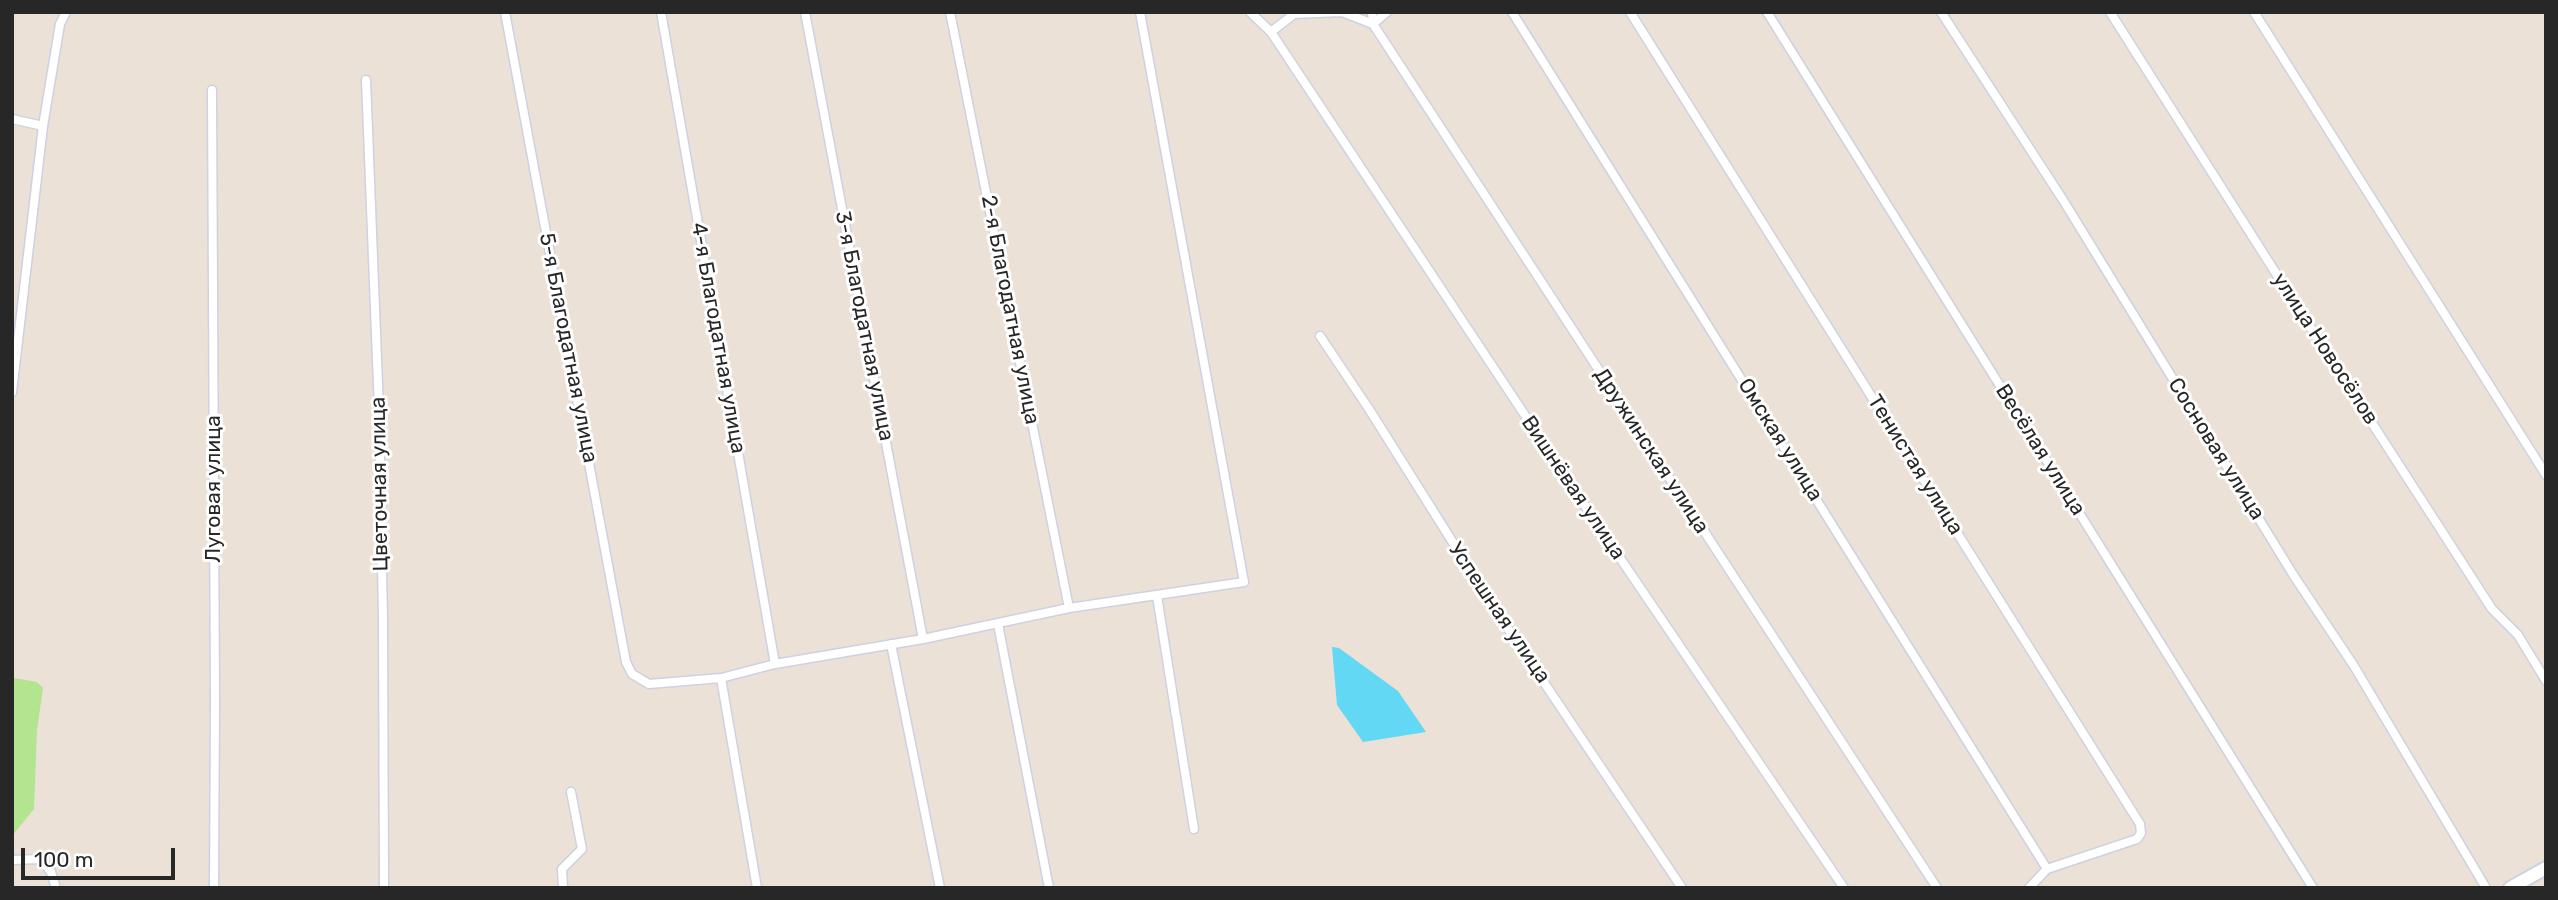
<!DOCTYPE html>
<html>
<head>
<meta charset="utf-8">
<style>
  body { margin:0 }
  #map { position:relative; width:2558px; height:900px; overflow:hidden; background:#ebe1d7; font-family:Rubik,sans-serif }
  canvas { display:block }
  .frame { position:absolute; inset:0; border:14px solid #272727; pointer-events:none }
  .scale { position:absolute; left:21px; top:848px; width:154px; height:32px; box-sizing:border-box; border:4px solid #272727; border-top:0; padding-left:9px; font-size:21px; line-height:24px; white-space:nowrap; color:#272727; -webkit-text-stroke:5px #fff; paint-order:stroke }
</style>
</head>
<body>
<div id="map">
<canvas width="2558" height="900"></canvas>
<div class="frame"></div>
<div class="scale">100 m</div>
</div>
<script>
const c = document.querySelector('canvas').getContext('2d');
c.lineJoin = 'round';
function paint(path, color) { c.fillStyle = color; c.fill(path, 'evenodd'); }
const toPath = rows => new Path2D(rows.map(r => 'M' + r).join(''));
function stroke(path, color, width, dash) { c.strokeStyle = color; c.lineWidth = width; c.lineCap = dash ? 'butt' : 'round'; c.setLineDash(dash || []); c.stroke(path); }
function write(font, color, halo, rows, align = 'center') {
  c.font = font + ' Rubik,sans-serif'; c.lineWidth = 6; c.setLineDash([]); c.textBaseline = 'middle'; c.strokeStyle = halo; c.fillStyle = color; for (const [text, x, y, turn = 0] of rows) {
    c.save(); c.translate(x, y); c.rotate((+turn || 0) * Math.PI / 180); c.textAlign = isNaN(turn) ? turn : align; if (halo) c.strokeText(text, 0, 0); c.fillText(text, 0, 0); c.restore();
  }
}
paint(toPath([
  [14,678,37,682,43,688,37,730,34,809,12,836,12,681]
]), '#b3e590');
paint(toPath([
  [1332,647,1339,648,1398,691,1426,732,1363,742,1337,705]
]), '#63d8f4');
const street = toPath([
  [505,12,626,662,632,674,649,684,721,678,775,664,923,639,1069,608,1244,582,1140,12],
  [661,12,775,664],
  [805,12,923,639],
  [950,12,1069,608],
  [1250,12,1271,32,1294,14,1342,12,1373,24,1387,12],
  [1372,12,1373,24,1937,888],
  [1512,12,2047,869],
  [1630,12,2140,824,2141,833,2137,839,2047,869,2029,888],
  [1767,12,2313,888],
  [1941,12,2063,200,2294,576,2354,666,2486,888],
  [2110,12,2310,327,2492,609,2518,635,2546,681],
  [2254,12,2546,475],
  [1271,32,1601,530,1844,888],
  [366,80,379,410,383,620,384,888],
  [212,90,215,701,214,888],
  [12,119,43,126],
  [1320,336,1369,409,1494,608,1682,888],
  [12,392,43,126,60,24,66,12],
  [1157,596,1194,829],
  [998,624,1049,888],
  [891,644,940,888],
  [721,678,757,888],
  [12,860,40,859,51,872,56,888],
  [563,888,562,869,582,849,571,792]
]);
const secondary = toPath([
  [2510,888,2546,868]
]);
stroke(street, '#ccd2e2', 11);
stroke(secondary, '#ccd2e2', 16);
stroke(street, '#fff', 8);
stroke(secondary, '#fff', 12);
write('21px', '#272727', '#fff', [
  ["2-я Благодатная улица",1010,310,79],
  ["3-я Благодатная улица",864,326,79],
  ["4-я Благодатная улица",718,338,80],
  ["5-я Благодатная улица",568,348,79],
  ["улица Новосёлов",2325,349,57],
  ["Омская улица",1780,440,58],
  ["Сосновая улица",2216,449,58],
  ["Весёлая улица",2040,450,58],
  ["Дружинская улица",1651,451,57],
  ["Тенистая улица",1915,465,58],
  ["Цветочная улица",380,484,-91],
  ["Вишнёвая улица",1573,488,56],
  ["Луговая улица",214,489,-90],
  ["Успешная улица",1499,613,56]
]);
</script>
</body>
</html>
